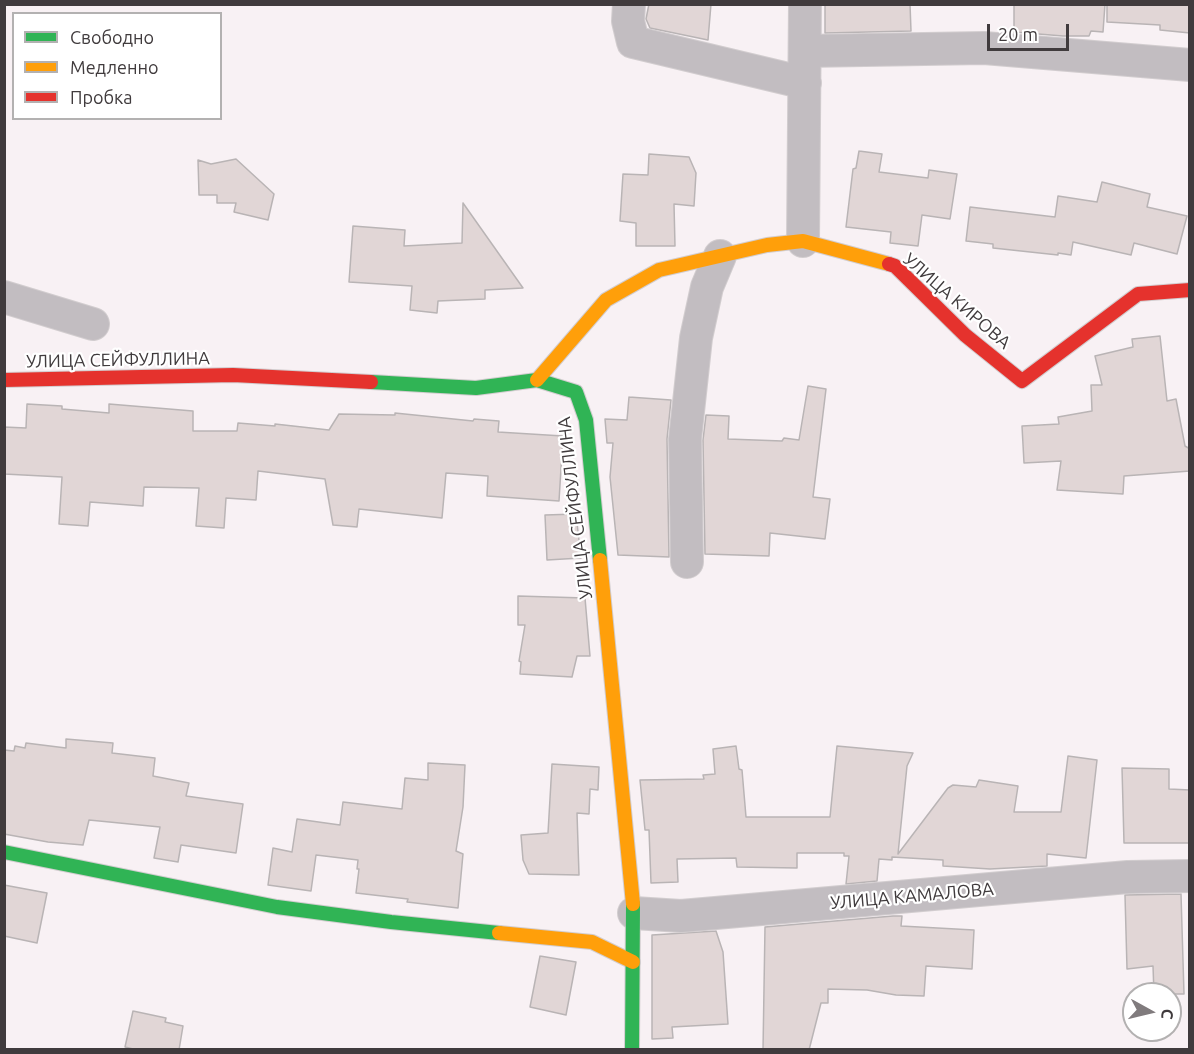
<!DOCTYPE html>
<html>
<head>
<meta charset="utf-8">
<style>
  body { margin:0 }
  #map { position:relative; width:1194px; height:1054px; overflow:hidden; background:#f8f1f4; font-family:Ubuntu,sans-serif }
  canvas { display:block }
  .frame { position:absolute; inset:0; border:6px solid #403b3d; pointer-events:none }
  .legend { position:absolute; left:12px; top:12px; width:210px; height:108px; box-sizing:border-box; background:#fff; border:2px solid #b3b1b1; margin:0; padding:8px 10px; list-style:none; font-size:18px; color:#403b3d }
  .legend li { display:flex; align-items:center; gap:12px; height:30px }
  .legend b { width:30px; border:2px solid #b3b1b1 }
  .north { position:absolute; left:1122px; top:982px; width:60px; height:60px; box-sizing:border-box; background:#fff; border:2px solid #b3b1b1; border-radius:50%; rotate:98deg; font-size:16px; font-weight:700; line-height:24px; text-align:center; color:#403b3d }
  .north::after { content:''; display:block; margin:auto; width:21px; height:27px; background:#807b7d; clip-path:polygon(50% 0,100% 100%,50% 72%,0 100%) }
  .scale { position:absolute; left:987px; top:24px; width:82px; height:27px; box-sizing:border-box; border:3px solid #403b3d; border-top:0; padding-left:8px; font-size:18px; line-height:21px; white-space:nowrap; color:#403b3d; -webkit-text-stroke:4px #fff; paint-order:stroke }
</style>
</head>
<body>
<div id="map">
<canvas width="1194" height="1054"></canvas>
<div class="frame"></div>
<ul class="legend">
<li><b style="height:8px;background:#30b455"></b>Свободно</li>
<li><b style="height:8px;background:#ff9f0a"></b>Медленно</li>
<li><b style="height:8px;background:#e5322d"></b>Пробка</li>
</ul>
<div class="north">С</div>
<div class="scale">20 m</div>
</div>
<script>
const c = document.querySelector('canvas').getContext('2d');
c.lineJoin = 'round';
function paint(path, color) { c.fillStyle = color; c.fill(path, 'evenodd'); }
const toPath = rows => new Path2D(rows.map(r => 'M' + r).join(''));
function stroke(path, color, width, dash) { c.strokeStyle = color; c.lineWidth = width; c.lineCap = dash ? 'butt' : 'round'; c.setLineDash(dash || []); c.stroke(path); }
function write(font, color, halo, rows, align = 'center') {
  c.font = font + ' Ubuntu,sans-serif'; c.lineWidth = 4.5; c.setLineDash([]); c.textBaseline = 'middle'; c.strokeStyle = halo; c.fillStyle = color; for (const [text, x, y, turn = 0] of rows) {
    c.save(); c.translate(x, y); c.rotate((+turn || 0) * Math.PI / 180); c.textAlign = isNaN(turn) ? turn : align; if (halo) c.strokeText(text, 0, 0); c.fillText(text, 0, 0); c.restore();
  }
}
const building = toPath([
  [649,4,711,4,708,40,650,28,646,19,649,4],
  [825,4,910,4,911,31,825,33,825,4],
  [1014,4,1105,4,1103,32,1091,31,1089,36,1063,36,1014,32,1014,4],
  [1107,4,1190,4,1190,33,1160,30,1160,25,1107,22,1107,4],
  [859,151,882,154,879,172,928,178,929,170,957,174,950,219,922,215,918,246,890,243,891,232,846,227,853,169,856,168,859,151],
  [649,154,689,157,696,173,694,206,674,204,675,246,636,246,636,223,620,221,623,174,648,175,649,154],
  [236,159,274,194,268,220,234,212,236,203,217,203,217,195,199,195,198,160,211,164,236,159],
  [1102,182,1150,194,1147,207,1187,216,1177,254,1134,243,1131,255,1073,242,1071,255,1058,253,1058,255,993,248,993,244,966,241,970,207,1055,217,1058,196,1097,202,1102,182],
  [463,203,523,288,485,290,485,299,438,301,437,313,410,310,412,286,349,282,353,226,405,230,404,246,462,243,463,203],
  [1160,336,1167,401,1176,399,1185,446,1190,449,1190,471,1124,476,1123,494,1057,490,1061,461,1024,463,1022,426,1059,424,1058,417,1092,411,1091,385,1102,385,1095,356,1133,347,1132,339,1160,336],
  [808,386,826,389,813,497,830,499,825,539,770,533,769,556,705,554,703,440,706,415,729,416,728,439,782,441,784,438,799,440,808,386],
  [629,397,671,400,667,439,669,557,618,555,610,477,613,443,607,443,605,419,627,420,629,397],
  [27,404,62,406,62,409,109,413,109,404,193,411,193,431,237,431,238,423,275,426,275,424,329,430,339,414,395,415,395,413,473,421,474,419,499,421,498,432,563,436,559,501,487,496,488,476,446,473,442,518,359,509,357,527,333,525,325,479,258,471,256,500,226,498,224,528,196,526,199,488,144,487,143,506,90,502,88,526,59,524,62,477,4,474,4,427,26,428,27,404],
  [576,514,581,558,547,560,545,515,576,514],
  [518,596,585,598,590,656,577,656,572,677,520,674,521,662,519,661,525,625,518,625,518,596],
  [66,739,113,743,112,753,155,758,153,776,189,783,186,796,243,804,236,853,181,845,178,862,154,858,160,827,89,820,83,845,48,842,4,834,4,750,14,751,15,746,25,748,26,743,66,748,66,739],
  [736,746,739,769,742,770,746,817,830,817,837,746,913,753,907,766,898,854,948,788,953,785,976,787,979,780,1018,786,1014,812,1061,812,1068,756,1097,760,1086,858,1047,854,1047,866,990,869,943,866,943,860,892,857,892,860,879,859,877,881,846,884,849,856,844,856,844,853,797,853,797,868,737,867,736,858,677,859,678,882,651,883,649,830,645,830,640,780,704,779,703,775,715,774,713,749,736,746],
  [428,763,465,765,463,807,456,851,463,854,458,908,407,902,408,899,356,893,359,869,357,869,358,860,316,855,311,891,268,885,273,848,292,852,297,819,340,825,343,802,402,809,405,778,428,780,428,763],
  [552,764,599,767,598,790,590,789,589,814,577,813,579,875,529,874,523,860,521,835,548,833,552,764],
  [1122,768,1169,769,1169,789,1190,790,1190,843,1124,843,1122,768],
  [4,885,47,893,37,943,4,936,4,885],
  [1181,894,1184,994,1154,994,1153,966,1127,969,1125,895,1181,894],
  [893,916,902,916,901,926,974,930,972,969,926,966,924,996,896,995,867,990,828,989,828,1003,821,1003,809,1050,763,1050,765,927,893,916],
  [716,931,723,952,728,1024,672,1027,673,1038,652,1039,652,935,716,931],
  [540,956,576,962,566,1015,530,1007,540,956],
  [133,1011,166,1018,165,1022,183,1026,179,1050,137,1050,125,1047,133,1011]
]);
paint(building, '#e1d6d6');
stroke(building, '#b9b4b5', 1.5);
const street = toPath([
  [629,4,628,21,633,42,805,83],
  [805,51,984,48,1190,65],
  [803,241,805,4],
  [4,297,93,324],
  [687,562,685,439,696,338,707,287,720,256],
  [634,913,681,916,1128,877,1190,876]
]);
const fast = toPath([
  [371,382,476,388,537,380,576,392,586,420,600,560],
  [4,852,277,907,391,922,499,933],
  [632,1050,633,904]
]);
const slow = toPath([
  [537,380,606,300,659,270,767,245,803,241,889,264],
  [600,560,633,904],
  [499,933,592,942,633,962]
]);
const jam = toPath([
  [889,264,895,266,965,335,1022,381,1138,294,1190,290],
  [4,380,233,375,371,382]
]);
stroke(street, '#d2cdcf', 34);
stroke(fast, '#d2cdcf', 16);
stroke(slow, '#d2cdcf', 16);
stroke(jam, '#d2cdcf', 16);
stroke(street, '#c2bdc1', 32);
stroke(fast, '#30b455', 14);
stroke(slow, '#ff9f0a', 14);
stroke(jam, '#e5322d', 14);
write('18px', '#403b3d', '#fff', [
  ["УЛИЦА КИРОВА",957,301,41],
  ["УЛИЦА СЕЙФУЛЛИНА",118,360,-1],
  ["УЛИЦА СЕЙФУЛЛИНА",575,508,-97],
  ["УЛИЦА КАМАЛОВА",912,896,-5]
]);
</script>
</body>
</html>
